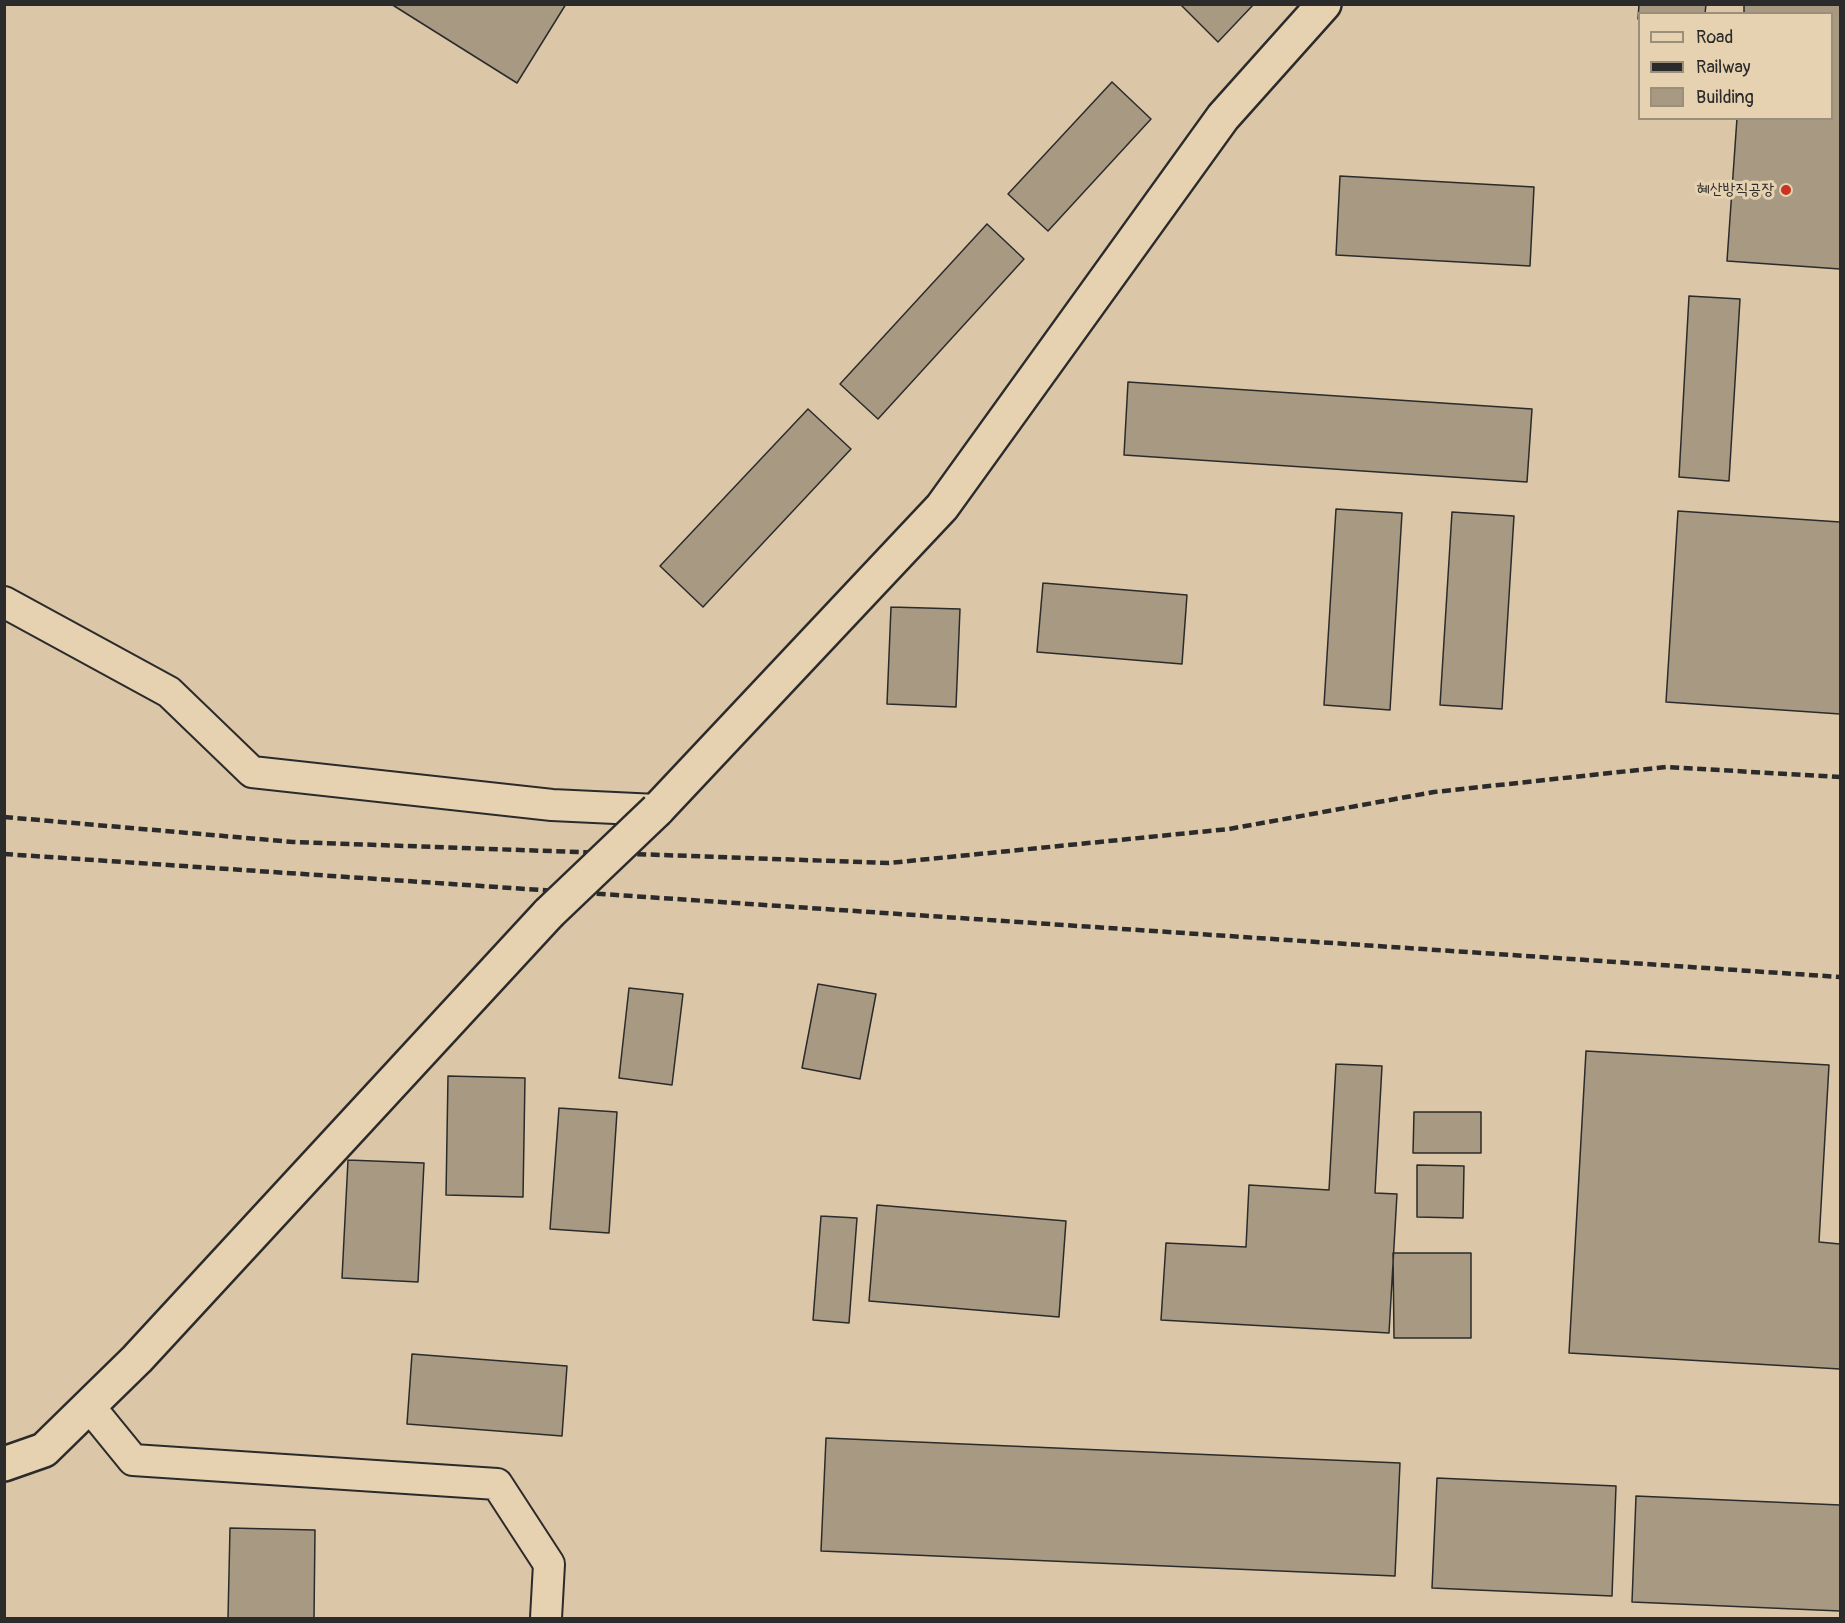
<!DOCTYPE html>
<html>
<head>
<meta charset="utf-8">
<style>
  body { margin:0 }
  #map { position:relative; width:1845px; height:1623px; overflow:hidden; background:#dbc7a8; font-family:Pangolin,sans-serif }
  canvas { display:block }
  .frame { position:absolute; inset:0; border:6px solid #2b2b2b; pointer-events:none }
  .legend { position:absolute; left:1638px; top:12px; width:195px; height:108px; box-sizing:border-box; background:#e6d1b0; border:2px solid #9b8f7b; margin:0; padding:8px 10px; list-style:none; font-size:18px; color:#2b2b2b }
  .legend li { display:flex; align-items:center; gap:12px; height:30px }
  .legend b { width:30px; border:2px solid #9b8f7b }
</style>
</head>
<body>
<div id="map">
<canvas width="1845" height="1623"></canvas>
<div class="frame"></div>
<ul class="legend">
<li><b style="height:8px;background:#e6d1b0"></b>Road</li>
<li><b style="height:8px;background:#2b2b2b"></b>Railway</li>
<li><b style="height:16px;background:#a79982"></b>Building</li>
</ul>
</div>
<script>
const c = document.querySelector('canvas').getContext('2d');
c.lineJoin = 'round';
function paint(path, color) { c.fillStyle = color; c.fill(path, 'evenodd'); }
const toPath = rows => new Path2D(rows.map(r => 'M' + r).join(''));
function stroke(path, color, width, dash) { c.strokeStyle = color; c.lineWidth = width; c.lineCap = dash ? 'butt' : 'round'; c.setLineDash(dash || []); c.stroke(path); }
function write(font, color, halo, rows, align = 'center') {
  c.font = font + ' Pangolin,"Poor Story",sans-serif'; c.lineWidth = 6; c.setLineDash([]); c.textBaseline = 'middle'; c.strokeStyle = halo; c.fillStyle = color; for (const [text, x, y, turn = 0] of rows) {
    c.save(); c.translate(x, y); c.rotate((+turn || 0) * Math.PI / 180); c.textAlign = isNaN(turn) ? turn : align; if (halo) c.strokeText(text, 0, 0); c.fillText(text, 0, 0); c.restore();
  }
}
const building = toPath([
  [391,4,566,4,517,83,391,4],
  [1180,4,1254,4,1218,42,1180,4],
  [1639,4,1706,4,1705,14,1640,14,1640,19,1638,19,1639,4],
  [1744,4,1840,4,1840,269,1727,261,1737,118,1832,118,1832,14,1744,14,1744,4],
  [1112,82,1151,119,1048,231,1008,194,1112,82],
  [1340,176,1534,187,1530,266,1336,255,1340,176],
  [987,224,1024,259,878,419,840,384,987,224],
  [1689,296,1740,299,1729,481,1679,477,1689,296],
  [1128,382,1532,409,1527,482,1124,455,1128,382],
  [808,409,851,449,703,607,660,566,808,409],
  [1336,509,1402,513,1390,710,1324,705,1336,509],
  [1678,511,1840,522,1840,714,1666,702,1678,511],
  [1452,512,1514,516,1502,709,1440,705,1452,512],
  [1043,583,1187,595,1182,664,1037,652,1043,583],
  [891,607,960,609,956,707,887,704,891,607],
  [818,984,876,994,860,1079,802,1068,818,984],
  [629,988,683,994,672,1085,619,1078,629,988],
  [1586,1051,1829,1065,1819,1242,1840,1244,1840,1369,1569,1353,1586,1051],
  [1336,1064,1382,1066,1375,1193,1397,1194,1389,1333,1161,1320,1166,1243,1246,1247,1249,1185,1329,1190,1336,1064],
  [448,1076,525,1078,523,1197,446,1195,448,1076],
  [559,1108,617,1112,609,1233,550,1229,559,1108],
  [1414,1112,1481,1112,1481,1153,1413,1153,1414,1112],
  [348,1160,424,1163,418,1282,342,1278,348,1160],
  [1417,1165,1464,1166,1463,1218,1417,1217,1417,1165],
  [877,1205,1066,1221,1059,1317,869,1301,877,1205],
  [821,1216,857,1218,849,1323,813,1320,821,1216],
  [1393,1253,1471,1253,1471,1338,1394,1338,1393,1253],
  [412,1354,567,1366,562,1436,407,1424,412,1354],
  [826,1438,1400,1463,1395,1576,821,1551,826,1438],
  [1437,1478,1616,1486,1612,1596,1432,1588,1437,1478],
  [1636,1496,1840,1505,1840,1611,1632,1602,1636,1496],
  [230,1528,315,1530,314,1618,228,1618,230,1528]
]);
paint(building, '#a79982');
stroke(building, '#2b2b2b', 1.5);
const minor = toPath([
  [4,602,169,692,252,772,552,805,657,810],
  [89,1406,133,1460,497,1484,549,1564,546,1618]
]);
const primary = toPath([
  [657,810,942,507,1223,117,1324,4],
  [4,1464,44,1450,137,1359,549,913]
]);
stroke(minor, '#2b2b2b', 34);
stroke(primary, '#2b2b2b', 38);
stroke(minor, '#e6d1b0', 30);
stroke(primary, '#e6d1b0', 33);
stroke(toPath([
  [4,817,293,842,889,863,1229,829,1434,792,1666,767,1840,777],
  [4,854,1840,977]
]), '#2b2b2b', 4.5, [9, 4.5]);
const primaryBridge = toPath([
  [549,913,657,810]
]);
stroke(primaryBridge, '#2b2b2b', 38, []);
stroke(primaryBridge, '#e6d1b0', 33);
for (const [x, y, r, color] of [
  [1786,190,6,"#c8321e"]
]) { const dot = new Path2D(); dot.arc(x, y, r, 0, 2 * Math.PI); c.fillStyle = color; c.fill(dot); stroke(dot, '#e6d1b0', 2); }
write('16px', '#2b2b2b', '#e6d1b0', [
  ["혜산방직공장",1774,190]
], 'right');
</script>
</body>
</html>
